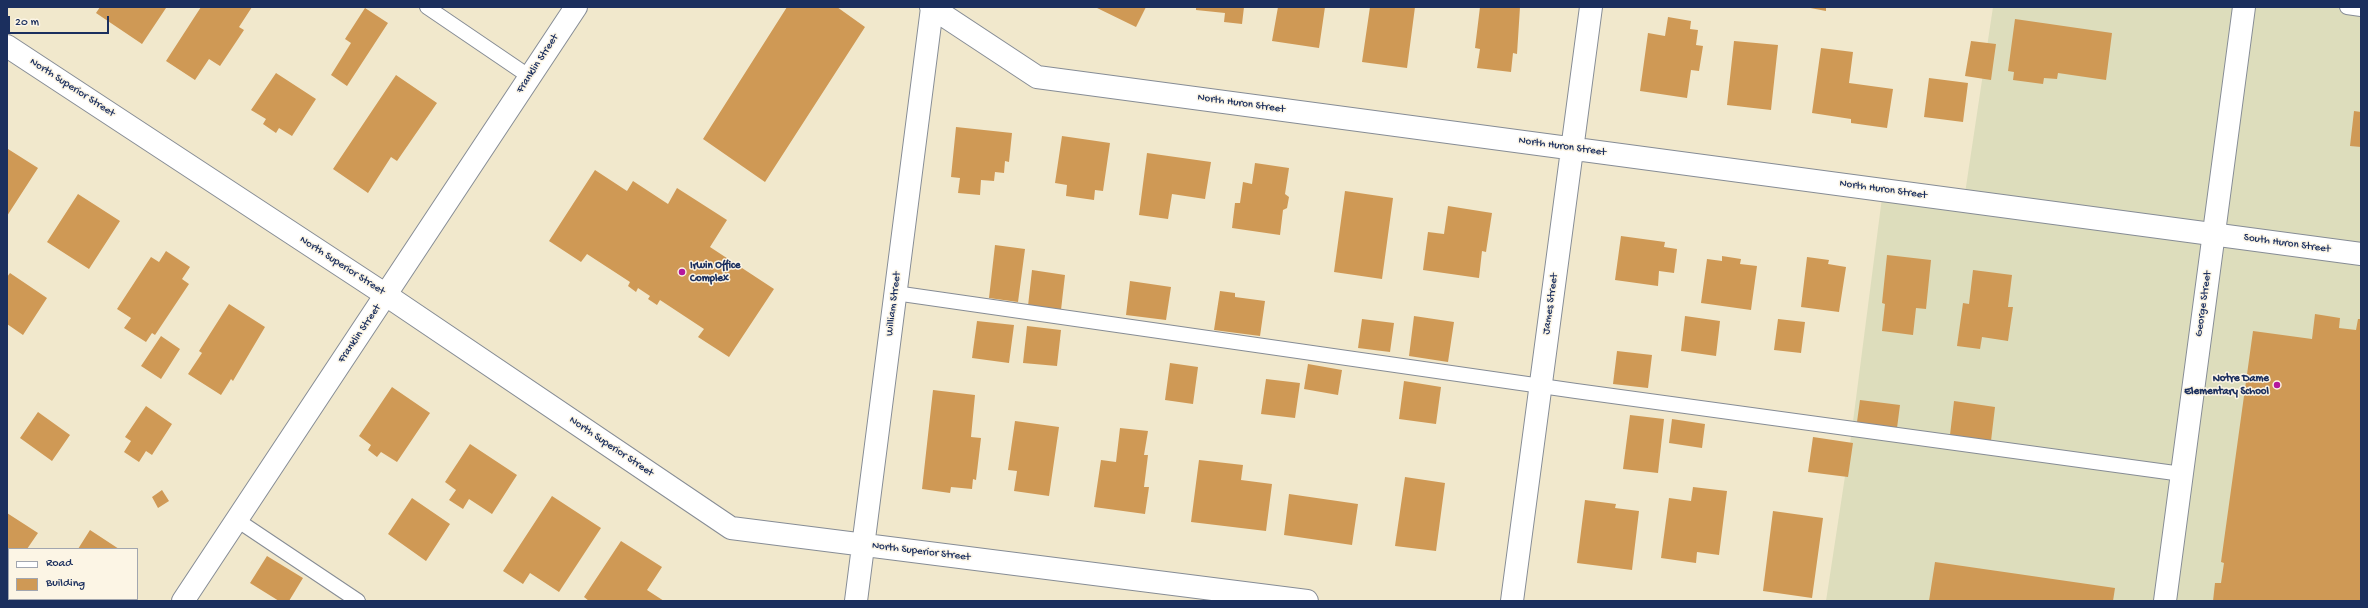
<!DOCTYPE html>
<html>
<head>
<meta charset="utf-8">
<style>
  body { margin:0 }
  #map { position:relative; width:2368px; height:608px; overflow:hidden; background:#f1e8cc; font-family:"Gochi Hand",sans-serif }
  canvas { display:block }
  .frame { position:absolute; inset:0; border:8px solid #1b2f5e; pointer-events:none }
  .legend { position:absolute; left:8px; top:548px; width:130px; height:52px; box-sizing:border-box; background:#fcf5e5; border:1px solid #a2a6af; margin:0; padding:5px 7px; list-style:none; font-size:12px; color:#1b2f5e }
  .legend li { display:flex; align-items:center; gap:8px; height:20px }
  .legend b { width:20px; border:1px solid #a2a6af }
  .scale { position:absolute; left:8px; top:16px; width:101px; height:18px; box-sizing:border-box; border:2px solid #1b2f5e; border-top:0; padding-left:5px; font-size:12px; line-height:14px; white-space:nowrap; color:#1b2f5e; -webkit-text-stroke:3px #fcf5e5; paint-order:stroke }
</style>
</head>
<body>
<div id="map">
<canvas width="2368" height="608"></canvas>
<div class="frame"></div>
<ul class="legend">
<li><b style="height:5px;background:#fff"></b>Road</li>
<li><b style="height:11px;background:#cf9955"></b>Building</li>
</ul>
<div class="scale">20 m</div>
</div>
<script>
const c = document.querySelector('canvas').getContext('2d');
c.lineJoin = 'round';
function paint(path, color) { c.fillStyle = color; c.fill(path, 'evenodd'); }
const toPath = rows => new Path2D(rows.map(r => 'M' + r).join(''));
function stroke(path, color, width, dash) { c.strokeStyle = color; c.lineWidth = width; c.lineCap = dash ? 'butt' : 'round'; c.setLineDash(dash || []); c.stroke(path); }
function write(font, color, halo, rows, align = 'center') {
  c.font = font + ' "Gochi Hand",sans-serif'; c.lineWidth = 3; c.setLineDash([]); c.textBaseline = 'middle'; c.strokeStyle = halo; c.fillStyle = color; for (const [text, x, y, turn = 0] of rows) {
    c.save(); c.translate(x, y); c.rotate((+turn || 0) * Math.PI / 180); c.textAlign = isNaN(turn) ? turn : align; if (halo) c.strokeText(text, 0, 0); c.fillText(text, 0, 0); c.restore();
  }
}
paint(toPath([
  [1993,7,2361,7,2361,601,1826,601,1851,437,1883,190,1964,200]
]), '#ddddbc');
paint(toPath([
  [100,7,165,7,166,8,142,44,96,13],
  [201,7,252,7,239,27,244,30,220,66,209,59,195,80,166,61],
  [787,7,837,7,865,27,765,182,703,139],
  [1095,7,1146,7,1136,27],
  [1196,7,1244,7,1242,24,1224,22,1225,13,1196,10],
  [1278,7,1325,7,1319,48,1272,41],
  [1370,7,1415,7,1407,68,1362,62],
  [1480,7,1520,7,1517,54,1513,53,1511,72,1477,68,1480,49,1475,48],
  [1805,7,1826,7,1826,11],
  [365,8,388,23,347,86,331,75,351,43,345,39],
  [1668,17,1691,21,1690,29,1698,30,1696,45,1703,46,1699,71,1691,70,1687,98,1640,91,1648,33,1665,36],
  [2015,19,2112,33,2106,80,2058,73,2057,79,2044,78,2043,84,2013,80,2014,72,2008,71],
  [1734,41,1778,45,1771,110,1727,105],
  [1971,41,1996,44,1991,80,1965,76],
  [1821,48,1853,52,1849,83,1893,89,1887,128,1851,123,1851,119,1812,113],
  [276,73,316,99,292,136,279,128,276,133,263,124,266,119,251,110],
  [396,75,437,103,397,161,391,157,368,193,333,169],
  [1929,78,1968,83,1963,122,1924,117],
  [2354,111,2361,112,2361,147,2350,146],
  [956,127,1012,133,1009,162,1005,161,1004,173,995,172,994,181,981,180,980,195,958,193,960,178,951,177],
  [1062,136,1110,143,1103,191,1095,190,1094,200,1066,196,1067,185,1055,183],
  [8,149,38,168,7,216,7,150],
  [1147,153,1211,162,1205,199,1172,194,1168,219,1139,215],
  [1255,163,1289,168,1285,194,1289,197,1287,208,1283,210,1280,235,1232,228,1235,203,1240,203,1243,182,1252,184],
  [595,170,627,191,633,181,668,204,677,188,727,220,710,247,774,289,729,357,698,337,704,329,660,300,657,305,648,299,650,296,638,288,636,292,628,286,630,282,587,254,581,262,549,241],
  [1345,191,1393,198,1382,279,1334,272],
  [78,194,120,221,89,269,47,242],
  [1448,206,1492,213,1486,252,1482,251,1479,278,1423,270,1428,232,1444,234],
  [1621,236,1665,242,1664,247,1677,249,1674,273,1659,271,1658,286,1615,280],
  [995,245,1025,249,1018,302,989,298],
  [166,251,190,267,182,279,189,284,155,335,152,333,146,342,124,328,131,318,117,309,151,257,159,262],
  [1887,255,1931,260,1926,309,1916,308,1913,335,1882,331,1885,304,1882,303],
  [1722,256,1741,259,1740,264,1757,266,1751,310,1701,303,1707,259,1722,261],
  [1807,257,1829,260,1828,264,1846,267,1839,312,1801,307],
  [1032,270,1065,275,1061,310,1028,306],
  [1973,270,2012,275,2008,307,2013,307,2008,341,1982,337,1980,349,1957,346,1963,303,1969,304],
  [10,273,47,298,23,335,7,324,7,277],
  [1130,281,1171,287,1166,320,1126,315],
  [1220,291,1235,293,1235,297,1265,301,1260,336,1214,330],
  [229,304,265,327,233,381,231,379,221,395,188,374,202,353,199,351],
  [2315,314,2340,318,2339,328,2356,330,2358,319,2361,319,2361,601,2213,601,2215,583,2221,583,2224,563,2221,562,2253,331,2312,339],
  [1414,316,1454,322,1448,362,1409,356],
  [1685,316,1720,321,1716,356,1681,351],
  [1362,319,1394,323,1390,352,1358,348],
  [1778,319,1805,322,1801,353,1774,350],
  [977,321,1014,325,1009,363,972,358],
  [1027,326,1061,330,1057,366,1023,363],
  [161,336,180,349,161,379,141,366],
  [1617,351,1652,355,1648,388,1613,384],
  [1170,363,1198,367,1193,404,1165,400],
  [1308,364,1342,370,1338,395,1304,389],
  [1266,379,1300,383,1295,418,1261,414],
  [1404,381,1441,387,1436,424,1399,419],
  [392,387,430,413,397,462,381,452,377,457,368,450,371,445,359,436],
  [933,390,975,395,971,437,981,438,976,480,973,479,972,489,951,487,950,493,922,489],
  [1860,400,1900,405,1897,428,1857,422],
  [1954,401,1995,407,1991,441,1950,435],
  [146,406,172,424,152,455,146,451,139,462,124,452,131,441,125,437],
  [38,412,70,435,52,461,20,438],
  [1630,415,1664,419,1658,473,1623,469],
  [1672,419,1705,424,1702,448,1669,443],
  [1015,421,1059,427,1049,496,1014,491,1017,471,1008,470],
  [1120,428,1148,431,1144,455,1148,455,1144,487,1149,487,1145,514,1094,507,1101,460,1116,462],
  [1813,437,1853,443,1848,477,1808,472],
  [470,444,517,475,492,514,469,499,463,509,449,500,456,490,445,482],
  [1199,460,1243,465,1241,480,1272,484,1266,531,1191,522],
  [1405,477,1445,483,1436,551,1395,546],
  [1693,487,1727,491,1719,555,1697,552,1696,563,1661,558,1669,498,1691,501],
  [162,490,169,501,158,508,152,497],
  [1289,494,1358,504,1352,545,1284,535],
  [552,496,601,528,559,592,530,573,523,584,503,571],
  [412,498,450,524,426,561,388,534],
  [1585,500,1616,504,1615,508,1639,511,1632,570,1577,563],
  [1773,511,1823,518,1812,598,1763,591],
  [7,513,38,533,27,549,9,549,9,577,7,580],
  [90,530,119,549,78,549],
  [621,541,662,567,647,590,664,601,589,601,584,597],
  [267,556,303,578,289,601,279,601,250,583],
  [1935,562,2115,588,2113,601,1929,601],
  [57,599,103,599,102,601,56,601]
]), '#cf9955');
const lane = toPath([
  [427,7,530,77],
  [2347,7,2361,9],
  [895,293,1576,391,2182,474],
  [237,520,358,601]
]);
const street = toPath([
  [931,7,1037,77,2361,254],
  [7,46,386,295,731,528,1307,601],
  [183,601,576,7],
  [856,601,932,8],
  [1512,601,1591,7]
]);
const secondary = toPath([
  [2165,601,2244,7]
]);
stroke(lane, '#868c95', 16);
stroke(street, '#868c95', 24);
stroke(secondary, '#868c95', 24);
stroke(lane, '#fff', 14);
stroke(street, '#fff', 22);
stroke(secondary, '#fff', 22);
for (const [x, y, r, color] of [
  [682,272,4,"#b5179e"],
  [2277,385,4,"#b5179e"]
]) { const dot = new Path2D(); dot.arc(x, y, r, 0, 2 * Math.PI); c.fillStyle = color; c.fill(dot); stroke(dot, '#fcf5e5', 1.5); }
write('11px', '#1b2f5e', '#fcf5e5', [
  ["Franklin Street",538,64,-57],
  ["North Superior Street",72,88,33],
  ["North Huron Street",1241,104,8],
  ["North Huron Street",1562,147,8],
  ["North Huron Street",1883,190,8],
  ["South Huron Street",2287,244,8],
  ["North Superior Street",342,266,33],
  ["William Street",894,304,-83],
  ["James Street",1551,304,-82],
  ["George Street",2204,304,-82],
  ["Franklin Street",360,334,-56],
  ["North Superior Street",611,447,34],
  ["North Superior Street",921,552,7]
]);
write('bold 11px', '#1b2f5e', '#fcf5e5', [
  ["Irwin Office",690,266],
  ["Complex",690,279],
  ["Notre Dame",2269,379,"right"],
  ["Elementary School",2269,392,"right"]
], 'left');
</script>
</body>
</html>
